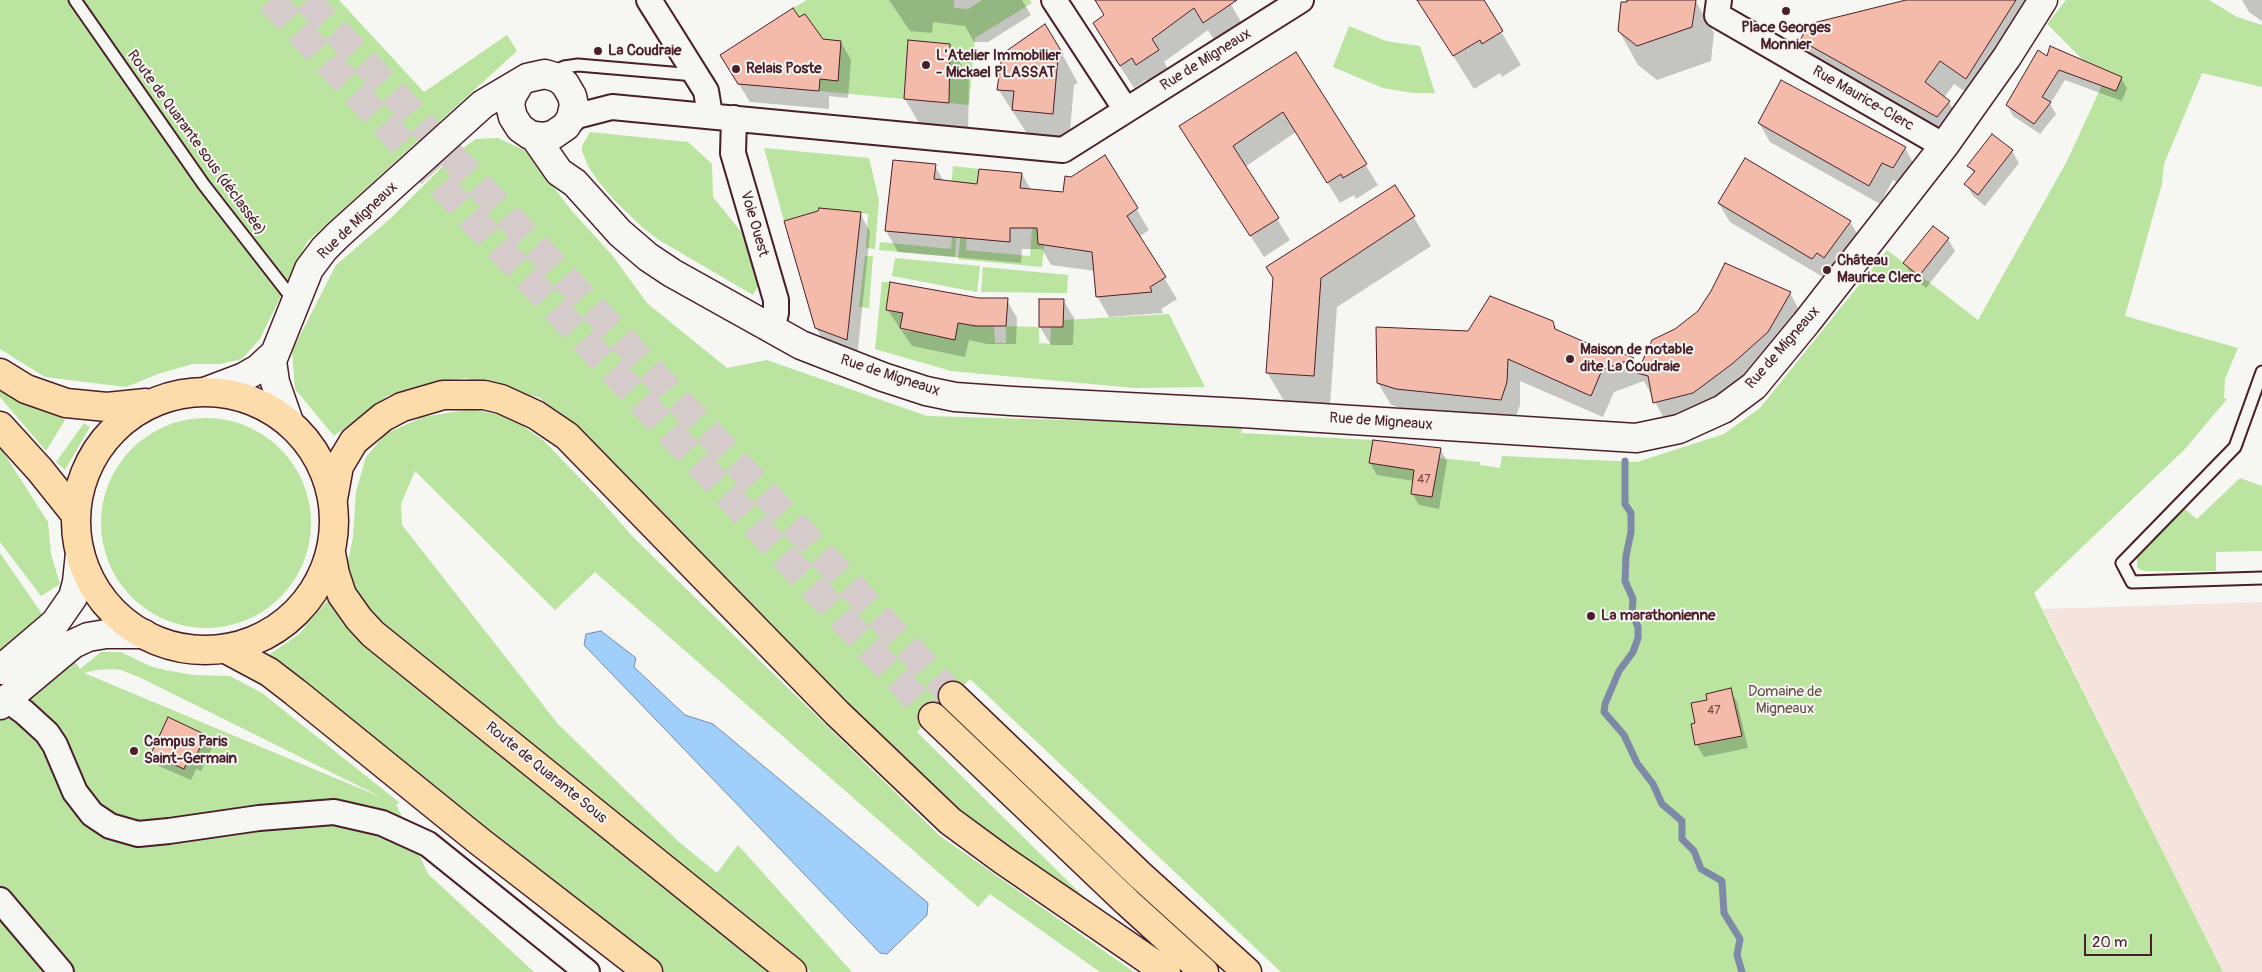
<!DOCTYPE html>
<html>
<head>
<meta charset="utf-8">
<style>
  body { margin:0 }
  #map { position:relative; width:2262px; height:972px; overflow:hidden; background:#f6f6f2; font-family:Pangolin,sans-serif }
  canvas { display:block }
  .scale { position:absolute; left:2084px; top:934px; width:68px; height:22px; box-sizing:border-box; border:2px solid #4a1f2b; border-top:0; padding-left:6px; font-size:15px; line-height:18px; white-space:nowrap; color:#4a1f2b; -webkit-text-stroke:4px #f6f6f2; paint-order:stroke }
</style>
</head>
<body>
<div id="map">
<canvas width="2262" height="972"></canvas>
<div class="scale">20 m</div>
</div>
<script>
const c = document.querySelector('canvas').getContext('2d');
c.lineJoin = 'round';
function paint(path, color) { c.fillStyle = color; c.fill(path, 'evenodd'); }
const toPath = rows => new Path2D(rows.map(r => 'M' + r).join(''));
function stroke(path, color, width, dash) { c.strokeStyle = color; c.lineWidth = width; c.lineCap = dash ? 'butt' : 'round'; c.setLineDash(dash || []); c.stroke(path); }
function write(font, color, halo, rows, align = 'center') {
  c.font = font + ' Pangolin,sans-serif'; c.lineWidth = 4; c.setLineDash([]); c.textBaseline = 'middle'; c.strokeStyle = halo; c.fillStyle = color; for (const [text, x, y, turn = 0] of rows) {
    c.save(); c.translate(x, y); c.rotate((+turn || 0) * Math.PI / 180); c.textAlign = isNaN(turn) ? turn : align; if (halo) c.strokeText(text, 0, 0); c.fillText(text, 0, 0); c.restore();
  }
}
paint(toPath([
  [2262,602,2262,972,2223,972,2043,609]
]), '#f5e4dd');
paint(toPath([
  [0,0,339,0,424,92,507,35,517,51,307,242,260,339,242,359,220,364,192,364,158,374,126,387,45,377,0,349],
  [807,0,954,0,954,8,968,9,982,0,1030,0,1032,3,975,38,969,105,949,103,950,44,908,41,904,99,819,91,823,39,805,14,799,17,793,8],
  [2066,0,2209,0,2237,17,2262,25,2262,87,2202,73,2164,164,2162,184,2125,316,2238,348,2225,379,2224,398,2227,399,2185,449,2034,593,2223,972,1281,972,970,679,917,732,1098,911,994,841,922,782,570,425,540,398,465,378,432,383,387,396,334,436,295,389,292,351,336,265,392,217,457,152,476,139,498,138,526,151,572,211,612,255,647,303,727,368,767,360,927,416,1242,425,1241,443,1242,433,1373,440,1369,463,1389,466,1392,450,1417,455,1411,493,1432,497,1439,458,1480,462,1480,465,1500,468,1502,456,1637,462,1724,434,1760,408,1887,250,1978,320,2067,161,2104,81,2047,24],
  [1349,26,1386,41,1420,46,1435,93,1413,93,1383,88,1333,67],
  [590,132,688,142,712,164,713,197,743,234,758,286,753,295,659,240,642,227,615,201,598,181,588,166,582,151,582,146],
  [764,148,869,158,879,200,875,249,866,248,868,214,819,208,817,225,807,214,784,221],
  [953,166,979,169,973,230,967,230,966,250,1030,256,1033,215,1047,216,1042,267,958,259,961,230,957,229,955,257,879,250,880,242,951,249,953,228,947,228],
  [865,256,873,256,869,308,859,307],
  [895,258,980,266,977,292,892,276],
  [983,267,1068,275,1067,293,981,292],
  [882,282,890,282,886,309,903,313,900,329,911,332,915,315,955,339,958,323,994,326,995,343,1006,343,1006,326,1039,327,1039,343,1050,344,1051,327,1063,327,1064,320,1169,314,1205,387,1135,388,951,371,875,349],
  [0,390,65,420,46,451,0,397],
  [472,409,510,417,543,440,598,497,632,536,940,836,1134,972,1100,972,990,894,978,907,595,572,555,610,415,471,401,504,402,525,558,724,679,842,717,873,738,845,852,972,811,972,376,620,360,604,347,566,353,537,356,492,366,457,385,434,423,417],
  '101 523a105 105 0 1 1 210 0a105 105 0 1 1-210 0Z',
  [84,423,90,427,65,470,56,462],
  [0,447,48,522,51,554,60,584,41,596,0,542],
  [2240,478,2262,486,2262,551,2216,552,2216,571,2144,571,2137,568,2137,555,2185,509,2197,519],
  [0,553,80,669,101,652,121,652,150,666,165,670,193,675,230,676,262,693,400,803,396,804,428,874,534,972,0,972],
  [111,669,121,670,139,677,383,798,84,673,97,670],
  [328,600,343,624,359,639,770,972,660,972,271,659,270,654,299,634]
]), '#bae4a0');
const water = toPath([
  [601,631,636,658,634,667,685,715,713,724,928,903,927,915,887,954,880,953,584,645,586,634,601,631]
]);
paint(water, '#a0cffc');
stroke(water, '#7e89a8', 1);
paint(toPath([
  [889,0,1022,0,1031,15,988,42,974,42,965,26,933,22,932,33,910,31],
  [1097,0,1231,0,1229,1,1244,27,1217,45,1208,30,1164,62,1171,74,1150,87,1146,80,1134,88,1107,46,1105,16],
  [1418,0,1482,0,1521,65,1502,77,1500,73,1474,89],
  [1628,0,1695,0,1714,33,1711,61,1657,80,1638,65,1619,31],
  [1911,0,2027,0,1980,102,1954,84,1944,98,1949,102,1962,125,1951,141,1815,64,1802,40],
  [2242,0,2262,0,2262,21,2249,12],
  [799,19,822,40,841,42,851,60,848,98,829,96,829,109,750,102,732,73],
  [950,45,969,79,968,136,924,132,905,99],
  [1295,53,1378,185,1356,199,1354,195,1340,203,1296,132,1245,167,1290,240,1264,257,1193,147],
  [1062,54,1078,83,1074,85,1069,142,1030,138,998,89],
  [2047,58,2121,78,2127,88,2122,101,2065,80,2050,104,2056,114,2040,134,2013,116,2007,105],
  [1759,123,1905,148,1915,166,1903,186,1893,180,1880,204,1770,142],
  [1993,136,2012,151,2019,163,1985,206,1973,196,1966,184,1974,174,1969,166],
  [1105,157,1149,230,1139,237,1177,299,1161,309,1163,313,1109,317,1097,296,1095,271,1051,265,1042,249,1022,249,1021,263,898,252,886,231,935,166,944,182,979,185,1022,174,1031,190,1064,193,1072,179],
  [1395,187,1431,246,1337,307,1330,405,1284,401,1267,372,1274,278],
  [1719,204,1850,222,1861,240,1835,275,1828,271,1823,277,1730,222],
  [860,213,870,232,857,358,827,346,816,328],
  [1948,239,1955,251,1926,288,1912,276,1905,263],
  [1790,293,1803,317,1745,387,1668,426,1644,381,1614,392,1603,417,1520,381,1520,405,1514,422,1410,411,1391,405,1378,383,1468,332,1552,322,1558,332,1603,352,1610,349,1633,359,1640,371],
  [979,300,1007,300,1017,318,1016,344,987,344,969,340,965,357,912,346,887,309],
  [1063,300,1074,318,1073,345,1051,345,1040,327],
  [1440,449,1447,461,1439,509,1419,505,1412,493,1414,481,1377,475,1370,463],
  [1730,690,1737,702,1748,748,1704,757,1697,745,1693,725,1696,724,1708,700],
  [205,736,212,748,201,771,196,769,191,780,159,766,152,753]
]), '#0003');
stroke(toPath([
  [1625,461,1625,504,1631,513,1631,532,1626,556,1625,581,1633,599,1632,613,1638,627,1638,638,1633,652,1619,671,1605,704,1604,712,1624,735,1637,763,1653,784,1662,804,1682,821,1682,839,1694,851,1701,869,1722,881,1724,913,1740,939,1737,955,1742,972]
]), '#7e89a8', 7);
const building = toPath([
  [1095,0,1237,0,1203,23,1194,8,1152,39,1159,50,1136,65,1132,58,1120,66,1093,23,1104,15,1095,0],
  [1417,0,1484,0,1503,31,1482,44,1480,40,1453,56,1417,0],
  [1627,0,1696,0,1692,27,1637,46,1618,31,1621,2,1627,2,1627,0],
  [1906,0,2016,0,1966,79,1940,61,1925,82,1950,101,1937,117,1800,40,1809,24,1906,0],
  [793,8,799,17,805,14,823,39,841,41,838,81,820,79,819,91,738,84,720,55,793,8],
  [1045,24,1063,54,1058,57,1053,114,1012,110,1014,91,997,90,1002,54,1045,24],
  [908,40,950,44,949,103,904,99,908,40],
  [2050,46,2122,77,2116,91,2059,70,2042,97,2051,102,2034,124,2006,105,2038,50,2047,56,2050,46],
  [1296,52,1367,164,1343,178,1341,174,1327,183,1283,112,1233,146,1279,218,1250,236,1179,126,1296,52],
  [1781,80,1906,147,1893,168,1882,163,1869,186,1758,123,1781,80],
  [1992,134,2013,150,1978,195,1964,184,1975,171,1967,166,1992,134],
  [1105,155,1138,208,1127,216,1166,277,1150,287,1152,292,1096,297,1092,252,1038,244,1037,228,1010,228,1010,242,885,231,893,160,936,164,934,179,977,184,979,169,1022,173,1020,188,1063,192,1065,176,1071,177,1105,155],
  [1745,158,1851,221,1824,258,1817,253,1812,259,1718,203,1745,158],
  [1395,185,1415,216,1321,278,1314,376,1266,373,1273,278,1266,267,1395,185],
  [819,208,861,212,847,340,815,328,784,221,818,211,819,208],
  [1933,226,1949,238,1919,276,1903,263,1933,226],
  [1725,263,1791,292,1768,332,1732,364,1693,393,1653,403,1648,376,1637,373,1652,340,1675,329,1698,311,1711,291,1725,263],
  [890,282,979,298,1008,298,1006,326,976,326,958,323,955,340,900,328,903,313,886,310,890,282],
  [1490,296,1553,321,1555,329,1603,350,1611,348,1634,358,1602,370,1591,396,1508,359,1507,382,1501,400,1396,389,1377,383,1376,327,1468,331,1490,296],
  [1039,299,1064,299,1063,327,1039,327,1039,299],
  [1373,440,1441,448,1432,497,1411,494,1414,470,1369,463,1373,440],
  [1731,688,1742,736,1695,745,1691,724,1695,723,1691,703,1707,700,1706,694,1731,688],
  [168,717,206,735,194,760,189,758,184,769,151,754,168,717]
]);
paint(building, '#f4bbab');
stroke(building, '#4a1f2b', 1);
stroke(toPath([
  [270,0,933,717],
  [307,0,953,696]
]), '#d4cbca', 28, [28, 14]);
const lane = toPath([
  [75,0,204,185,295,302],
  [553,72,564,67,578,65,695,75],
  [2262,372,2235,447,2122,563,2132,582,2262,578]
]);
const street = toPath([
  [649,0,706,91,710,115],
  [1054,0,1126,110],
  [1719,0,1717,15,1944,146],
  [734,118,733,153,776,300,776,313,772,330],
  [569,123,577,116,612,107,1063,150,1301,0],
  [6,699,24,712,47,733,55,745,75,792,92,814,110,826,138,834,169,831,259,818,334,812,382,823,428,844,587,972],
  [0,900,61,972]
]);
const secondary = toPath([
  [534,136,559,172,575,183,620,233,648,257,672,273,801,345,883,377,926,391,955,397,1012,401,1242,413,1636,438,1679,429,1723,409,1754,386,1806,323,1944,146,2007,57,2043,0],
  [207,391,244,377,258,369,273,355],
  [289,422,275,382,272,361,309,269,324,249,338,235,483,104,527,78,545,74,558,78,565,84,572,96,574,105,571,118,566,126,553,135,543,137,530,135,520,128,513,117,510,105,512,96,519,84],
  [0,670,55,623,73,597,77,582,80,553],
  [0,705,73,644,88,637,106,634,144,634]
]);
const primary = toPath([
  [0,373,26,389,66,403,107,407,146,403],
  '76 521a129 129 0 1 1 258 0a129 129 0 1 1-258 0Z',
  [0,426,40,470,76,515],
  [331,553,335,574,342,595,359,619,373,634,792,972],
  [226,649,269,672,295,692,479,841,648,972]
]);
const highway = toPath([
  [333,499,339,466,354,441,383,417,402,407,443,395,484,395,501,399,536,415,567,436,837,713,950,821,1003,860,1166,972],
  [953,696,1140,875,1247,972],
  [933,717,1127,902,1204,972]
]);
stroke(lane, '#4a1f2b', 15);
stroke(street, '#4a1f2b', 28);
stroke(secondary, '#4a1f2b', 31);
stroke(primary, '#4a1f2b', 31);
stroke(highway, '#4a1f2b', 31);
stroke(lane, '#f6f6f2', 11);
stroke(street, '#f6f6f2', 24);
stroke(secondary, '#f6f6f2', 28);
stroke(primary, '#fddcac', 28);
stroke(highway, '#fddcac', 28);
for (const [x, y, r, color] of [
  [1786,11,5,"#4a1f2b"],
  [598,51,5,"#4a1f2b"],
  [926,65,5,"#4a1f2b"],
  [736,69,5,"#4a1f2b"],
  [1827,270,5,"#4a1f2b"],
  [1570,359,5,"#4a1f2b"],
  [1591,616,5,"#4a1f2b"],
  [134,751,5,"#4a1f2b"]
]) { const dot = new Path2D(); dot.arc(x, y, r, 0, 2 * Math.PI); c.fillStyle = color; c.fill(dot); stroke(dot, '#f6f6f2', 2); }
write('12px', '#74464b', null, [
  ["47",1424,480],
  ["47",1714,711]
]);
write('bold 15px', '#4a1f2b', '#f6f6f2', [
  ["Place Georges",1786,28,"center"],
  ["Monnier",1786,45,"center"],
  ["La Coudraie",608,51],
  ["L'Atelier Immobilier",936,56],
  ["- Mickael PLASSAT",936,73],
  ["Relais Poste",746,69],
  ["Château",1837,261],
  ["Maurice Clerc",1837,278],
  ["Maison de notable",1580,350],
  ["dite La Coudraie",1580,367],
  ["La marathonienne",1601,616],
  ["Campus Paris",144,742],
  ["Saint-Germain",144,759]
], 'left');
write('15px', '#4a1f2b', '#f6f6f2', [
  ["Rue de Migneaux",1206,60,-32],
  ["Rue Maurice-Clerc",1863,99,30],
  ["Route de Quarante sous (déclassée)",196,143,54],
  ["Rue de Migneaux",358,221,-44],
  ["Voie Ouest",754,224,74],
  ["Rue de Migneaux",1783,348,-49],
  ["Rue de Migneaux",890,376,18],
  ["Rue de Migneaux",1381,422,4],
  ["Route de Quarante Sous",546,773,39]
]);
write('15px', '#665048', '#f6f6f2', [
  ["Domaine de",1785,692],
  ["Migneaux",1785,709]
]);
</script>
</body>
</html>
